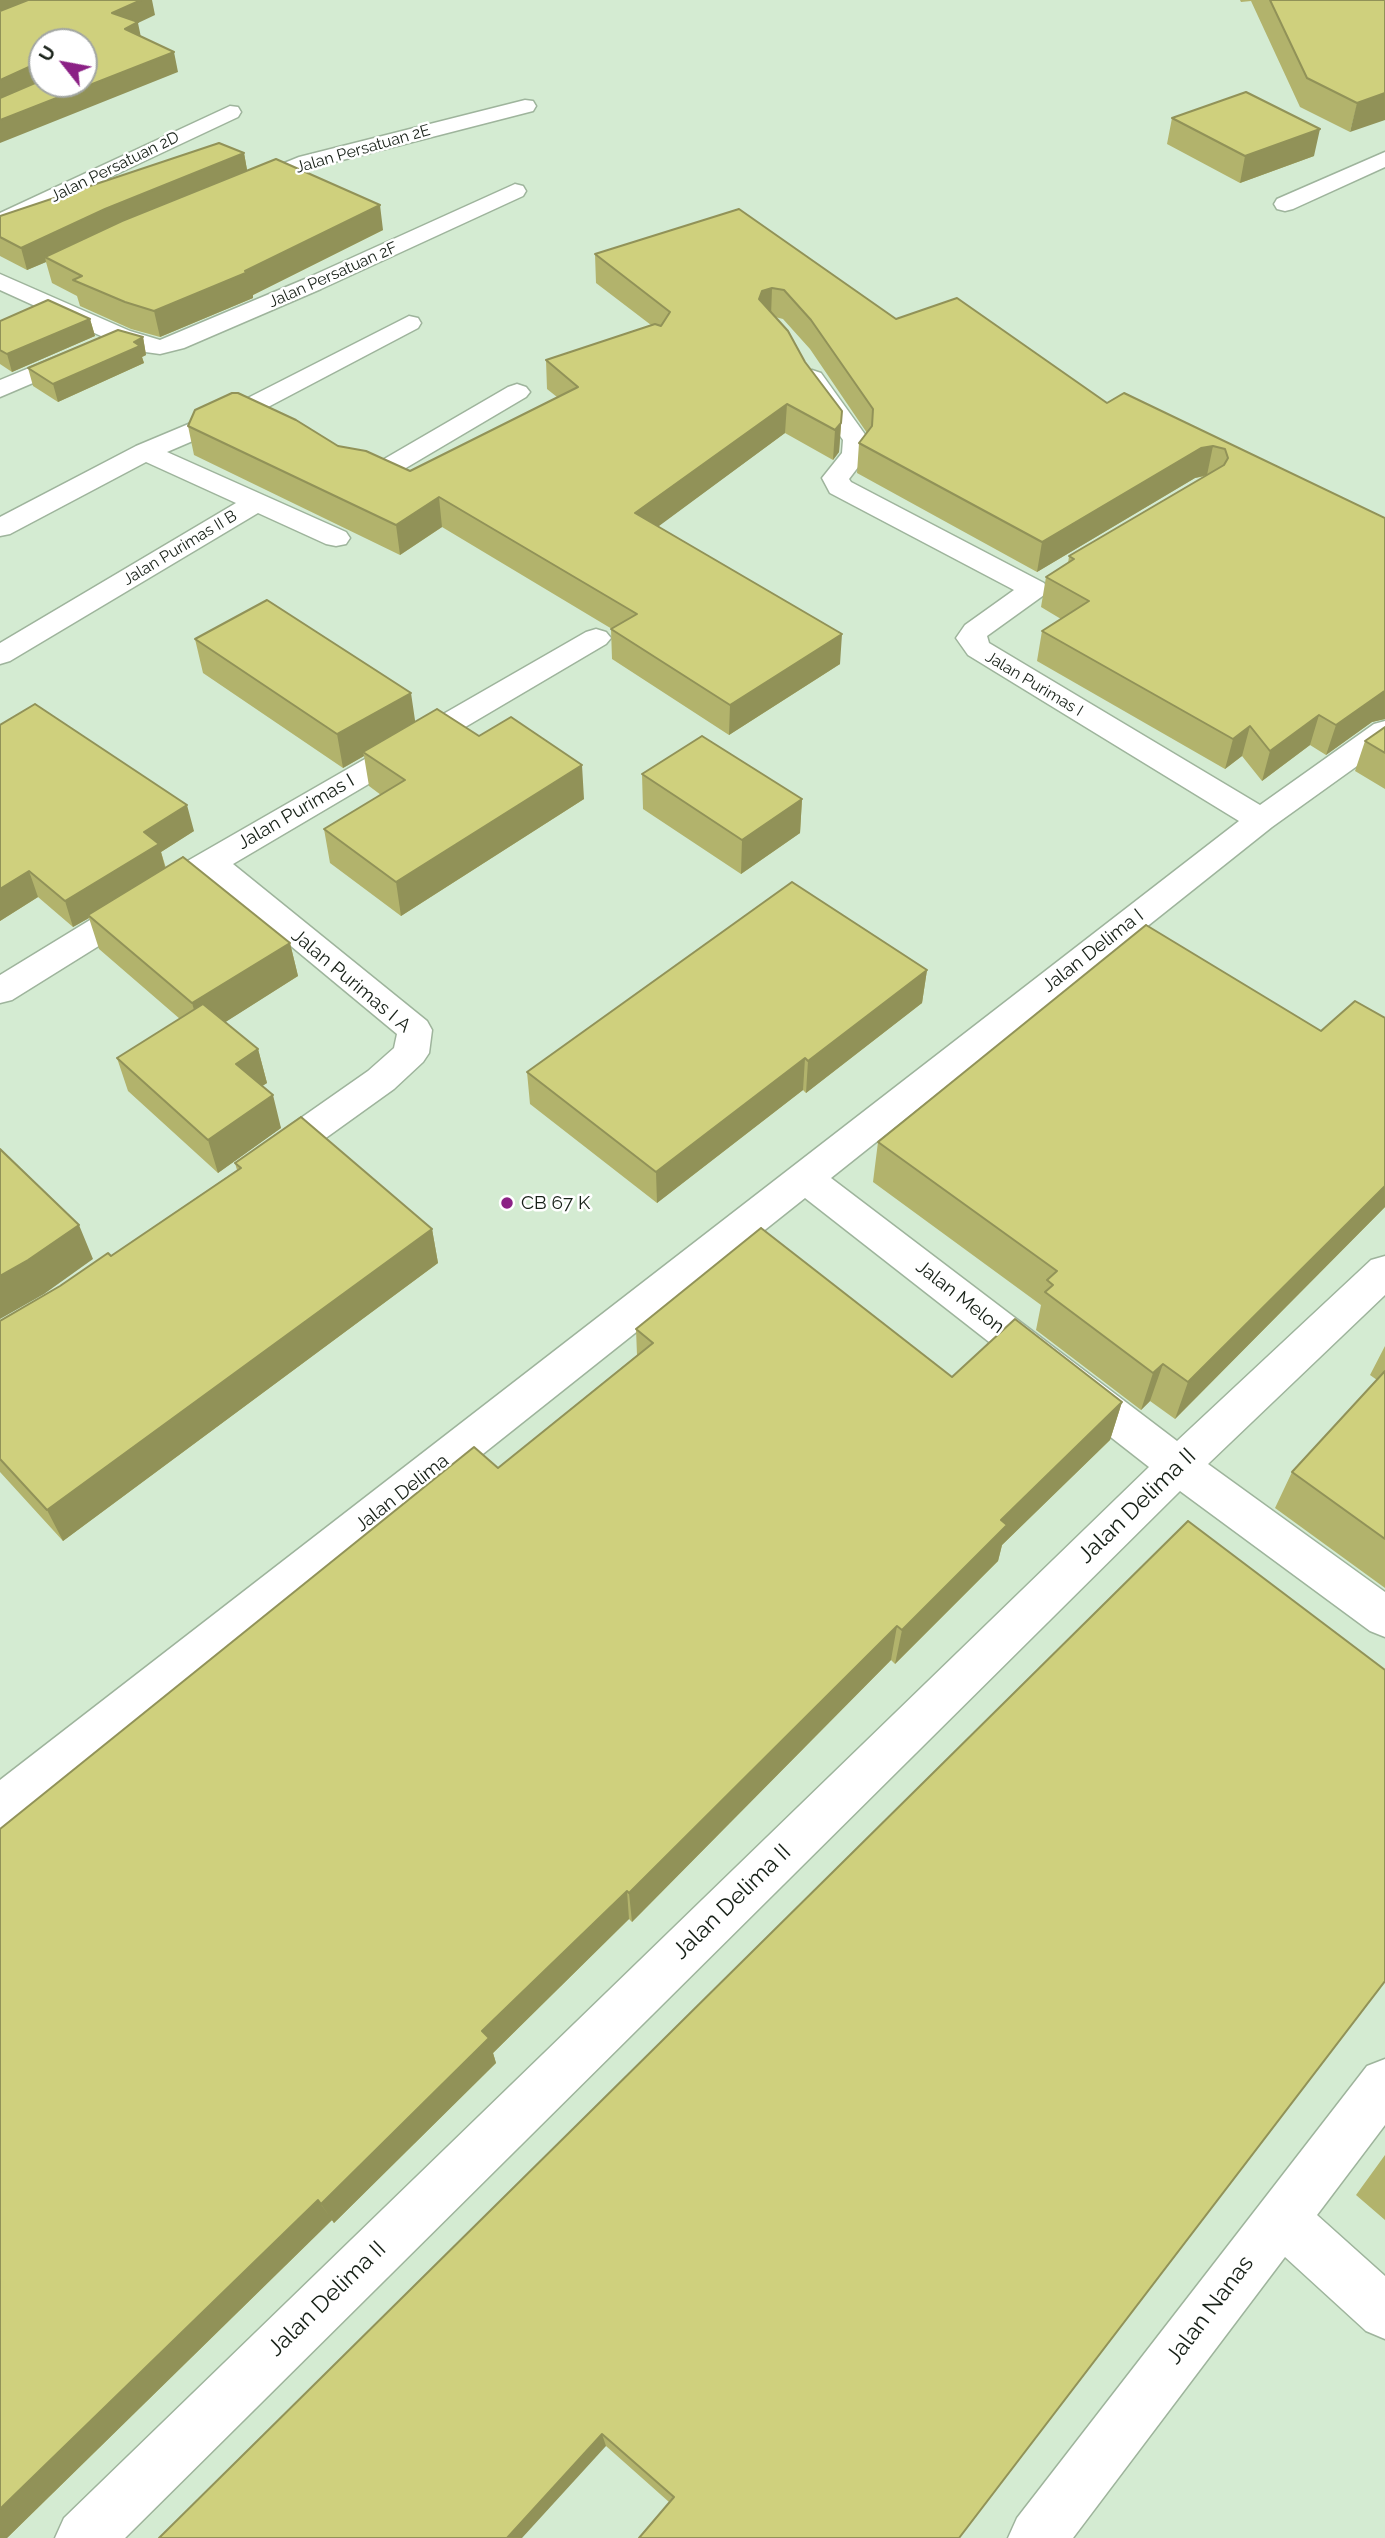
<!DOCTYPE html>
<html>
<head>
<meta charset="utf-8">
<style>
  body { margin:0 }
  #map { position:relative; width:1385px; height:2538px; overflow:hidden; background:#d4ebd2; font-family:Raleway,sans-serif }
  canvas { display:block }
  .north { position:absolute; left:28px; top:28px; width:70px; height:70px; box-sizing:border-box; background:#fff; border:2px solid #a2a6a2; border-radius:50%; rotate:301deg; font-size:19px; font-weight:700; line-height:28px; text-align:center; color:#172017 }
  .north::after { content:''; display:block; margin:auto; width:24px; height:32px; background:#8b2185; clip-path:polygon(50% 0,100% 100%,50% 72%,0 100%) }
</style>
</head>
<body>
<div id="map">
<canvas width="1385" height="2538"></canvas>
<div class="north">U</div>
</div>
<script>
const c = document.querySelector('canvas').getContext('2d');
c.lineJoin = 'round';
const toPath = rows => new Path2D(rows.map(r => 'M' + r).join(''));
function stroke(path, color, width, dash) { c.strokeStyle = color; c.lineWidth = width; c.lineCap = dash ? 'butt' : 'round'; c.setLineDash(dash || []); c.stroke(path); }
function paint(path, color) { c.fillStyle = color; c.fill(path, 'evenodd'); }
function write(font, color, halo, rows, align = 'center') {
  c.font = font + ' Raleway,sans-serif'; c.lineWidth = 5; c.setLineDash([]); c.textBaseline = 'middle'; c.strokeStyle = halo; c.fillStyle = color; for (const [text, x, y, turn = 0] of rows) {
    c.save(); c.translate(x, y); c.rotate((+turn || 0) * Math.PI / 180); c.textAlign = isNaN(turn) ? turn : align; if (halo) c.strokeText(text, 0, 0); c.fillText(text, 0, 0); c.restore();
  }
}
const minor = toPath([
  [525,100,533,101,536,106,533,111,315,167,256,191,240,191,237,186,240,181,299,157,525,100],
  [230,106,238,107,241,112,238,117,0,229,0,213,230,106],
  [1385,152,1385,167,1293,209,1285,211,1277,209,1274,204,1277,199,1385,152],
  [515,184,523,186,526,191,523,196,321,289,184,348,160,354,138,351,112,341,0,290,0,274,130,331,160,340,305,279,515,184],
  [409,316,418,318,421,323,418,328,251,416,167,452,346,532,350,538,346,544,336,546,326,544,258,513,10,661,0,664,0,643,236,503,146,462,10,534,0,536,0,517,136,446,234,405,409,316],
  [78,348,87,350,90,355,87,360,0,397,0,380,78,348],
  [812,370,821,373,869,440,868,454,849,479,851,482,1044,583,1048,589,1044,595,987,636,989,643,1260,805,1374,724,1385,721,1385,746,1272,827,831,1178,1177,1441,1371,1260,1385,1256,1385,1295,1208,1464,1385,1592,1385,1637,1370,1631,1180,1491,125,2538,55,2538,64,2518,1149,1467,805,1198,16,1825,0,1831,0,1780,1239,821,968,655,956,638,965,625,1014,590,830,493,822,478,842,453,843,440,799,378,803,373,812,370],
  [517,384,526,387,530,392,526,397,394,475,365,479,337,469,333,463,337,457,346,455,368,463,379,462,508,387,517,384],
  [596,629,606,632,611,638,606,644,233,864,427,1021,432,1030,429,1053,423,1062,394,1089,284,1168,271,1172,258,1168,253,1158,258,1148,368,1071,394,1048,397,1034,209,878,189,886,177,883,173,875,177,867,586,632,596,629],
  [138,895,150,898,155,906,150,914,12,1000,0,1003,0,975,126,898,138,895],
  [1385,2059,1385,2125,1317,2215,1385,2276,1385,2339,1366,2331,1285,2257,1073,2538,1008,2538,1017,2518,1367,2066,1385,2059]
]);
stroke(minor, '#9eb49c', 3);
paint(minor, '#fff');
paint(toPath([
  [1240,0,1385,0,1350,132,1300,107,1251,1,1241,2],
  [1172,118,1314,156,1240,183,1167,144],
  [244,153,247,170,383,230,253,295,253,298,160,337,131,329,80,306,77,296,52,283,46,262,27,270,0,256,0,216],
  [739,209,896,319,1107,403,1124,393,1385,518,1385,719,1372,722,1326,755,1310,745,1262,781,1242,756,1225,769,1037,661,1042,631,1061,619,1041,607,1046,577,1068,564,1069,556,1206,476,1195,478,1037,572,857,473,859,443,867,433,810,349,783,319,775,317,805,362,842,411,839,452,833,460,785,433,658,526,840,664,729,735,612,659,611,629,612,629,442,527,400,555,194,455,188,426,338,446,410,471,557,397,547,389,546,360,651,325,596,283,595,254],
  [90,319,95,336,12,372,0,364,0,321],
  [143,337,146,355,142,357,144,363,58,402,33,386,28,368],
  [195,639,415,722,479,736,584,799,401,916,330,863,324,829,381,795,369,786,364,756,343,768,203,673],
  [0,725,194,831,161,852,166,868,290,943,298,976,225,1022,258,1049,267,1083,262,1086,281,1128,218,1173,128,1091,117,1058,180,1019,99,949,89,918,73,927,38,897,0,921],
  [1385,727,1385,789,1355,771,1365,741],
  [642,774,802,799,800,833,741,874,643,809],
  [927,970,922,1003,806,1093,803,1090,657,1203,530,1104,527,1072],
  [1385,1018,1385,1207,1175,1419,1150,1401,1141,1410,1036,1330,1041,1305,873,1182,878,1142,1321,1031],
  [235,1163,432,1229,438,1263,63,1541,0,1472,0,1321,111,1256,237,1170],
  [636,1329,1122,1402,1110,1440,1002,1545,998,1561,895,1664,891,1660,632,1922,629,1919,493,2053,496,2063,334,2223,332,2220,7,2538,498,1468,637,1355],
  [1385,1346,1385,1588,1275,1508,1292,1472,1377,1380,1370,1375],
  [1385,1670,669,2502,606,2446,159,2538],
  [1385,2155,1385,2220,1356,2195]
]), '#b2b36c');
paint(toPath([
  [0,0,36,0,0,16],
  [141,0,152,0,155,15,138,23,142,42,129,49,112,13],
  [174,52,178,72,0,143,0,120],
  [41,61,42,83,0,103,0,80],
  [1385,93,1385,120,1350,132,1357,103],
  [1320,129,1314,156,1240,183,1245,156],
  [244,153,248,175,45,257,46,262,27,270,21,248,105,209],
  [380,205,383,230,253,295,253,298,160,337,154,311,245,271],
  [772,288,771,316,759,299,762,291],
  [90,319,95,336,12,372,7,354],
  [143,337,146,355,142,357,144,363,58,402,53,384],
  [787,404,785,433,636,543,635,513],
  [842,411,839,452,833,460,835,430],
  [1213,446,1207,475,1195,478,1037,572,1042,542,1201,448],
  [439,497,442,527,400,555,396,525],
  [842,634,840,664,729,735,730,705],
  [1385,691,1385,719,1372,722,1326,755,1336,725,1383,692],
  [411,693,416,727,363,752,364,756,343,768,337,734],
  [1319,715,1310,745,1262,781,1270,751],
  [1250,726,1242,756,1225,769,1233,739],
  [582,765,584,799,401,916,396,882],
  [802,799,800,833,741,874,742,840],
  [187,805,194,831,161,852,166,871,88,915,89,918,73,927,65,901,144,832],
  [29,871,38,897,0,921,0,889],
  [290,943,298,976,202,1037,192,1003],
  [927,970,922,1003,806,1093,808,1061],
  [258,1049,267,1083,245,1097,236,1064],
  [805,1058,803,1090,657,1203,656,1172],
  [273,1095,281,1128,218,1173,208,1140],
  [1385,1186,1385,1207,1175,1419,1188,1382],
  [79,1225,93,1259,44,1294,0,1319,0,1276],
  [432,1229,438,1263,63,1541,47,1510],
  [1163,1364,1150,1401,1141,1410,1153,1373],
  [1122,1402,1110,1440,1002,1545,998,1561,895,1664,902,1630,1001,1520],
  [897,1626,891,1660,632,1922,629,1893],
  [627,1891,629,1919,493,2053,496,2063,334,2223,321,2204,482,2031],
  [318,2200,332,2220,7,2538,0,2538,0,2509],
  [602,2434,606,2446,522,2538,507,2538]
]), '#919258');
const building = toPath([
  [28,0,141,0,112,13,138,22,125,29,174,52,0,120,0,98,42,80,42,84,84,84,84,42,42,42,42,61,0,80,0,11,28,0],
  [1270,0,1385,0,1385,93,1357,103,1307,78,1270,0],
  [1246,92,1320,129,1245,156,1172,118,1246,92],
  [219,143,244,153,105,209,21,248,0,237,0,216,219,143],
  [276,159,380,205,245,271,248,272,154,311,125,302,73,280,82,276,45,257,122,221,276,159],
  [739,209,896,319,957,298,1107,403,1124,393,1385,518,1385,691,1383,692,1336,725,1319,715,1270,751,1250,726,1233,739,1042,631,1089,601,1046,577,1074,559,1069,556,1224,465,1228,458,1225,449,1213,446,1201,448,1042,542,859,443,872,426,873,409,811,320,784,290,772,288,762,291,759,299,788,331,805,362,842,411,841,423,835,430,787,404,635,513,842,634,730,705,611,629,637,614,439,497,396,525,188,426,195,410,232,393,238,393,296,420,338,446,366,451,410,471,578,387,546,360,655,324,661,326,670,312,595,254,739,209],
  [48,300,90,319,7,354,0,350,0,321,48,300],
  [118,330,143,337,134,342,140,346,53,384,28,368,118,330],
  [267,600,411,693,337,734,195,639,267,600],
  [35,704,187,805,144,832,159,844,65,901,29,871,0,889,0,725,35,704],
  [437,709,479,736,511,717,582,765,396,882,324,829,405,780,363,752,437,709],
  [1385,727,1385,753,1365,741,1385,727],
  [702,736,802,799,742,840,642,774,702,736],
  [183,857,290,943,192,1003,88,915,183,857],
  [792,882,927,970,808,1061,805,1058,656,1172,527,1072,792,882],
  [1146,925,1321,1031,1355,1001,1385,1018,1385,1186,1188,1382,1163,1364,1153,1373,1045,1292,1053,1285,1047,1280,1057,1271,878,1142,1146,925],
  [203,1004,258,1049,236,1064,273,1095,208,1140,117,1058,203,1004],
  [301,1117,432,1229,47,1510,0,1459,0,1321,60,1286,108,1253,111,1256,241,1168,235,1163,301,1117],
  [0,1149,79,1225,28,1260,0,1276,0,1149],
  [761,1228,952,1377,1015,1319,1122,1402,1001,1520,1007,1525,902,1630,897,1626,629,1893,627,1891,482,2031,489,2038,321,2204,318,2200,0,2509,0,1829,474,1447,498,1468,653,1343,636,1329,761,1228],
  [1385,1371,1385,1539,1292,1472,1385,1371],
  [1188,1521,1385,1670,1385,1981,959,2538,639,2538,674,2497,602,2434,507,2538,159,2538,1188,1521]
]);
paint(building, '#cfd07d');
stroke(building, '#919258', 2);
for (const [x, y, r, color] of [
  [507,1203,7,"#8b2185"]
]) { const dot = new Path2D(); dot.arc(x, y, r, 0, 2 * Math.PI); c.fillStyle = color; c.fill(dot); stroke(dot, '#fff', 2.5); }
write('16px', '#172017', '#fff', [
  ["Jalan Persatuan 2E",363,149,-16],
  ["Jalan Persatuan 2D",115,167,-26],
  ["Jalan Persatuan 2F",333,275,-24],
  ["Jalan Purimas II B",180,548,-31],
  ["Jalan Purimas I",1034,684,31]
]);
write('19px', '#172017', '#fff', [
  ["Jalan Purimas I",296,812,-30],
  ["Jalan Delima I",1093,951,-38],
  ["Jalan Purimas I A",351,981,40],
  ["Jalan Melon",960,1297,38],
  ["Jalan Delima",402,1493,-38]
]);
write('19px', '#172017', '#fff', [
  ["CB 67 K",521,1203]
], 'left');
write('23px', '#172017', '#fff', [
  ["Jalan Delima II",1137,1506,-44],
  ["Jalan Delima II",732,1902,-44],
  ["Jalan Delima II",327,2299,-44],
  ["Jalan Nanas",1210,2310,-53]
]);
</script>
</body>
</html>
